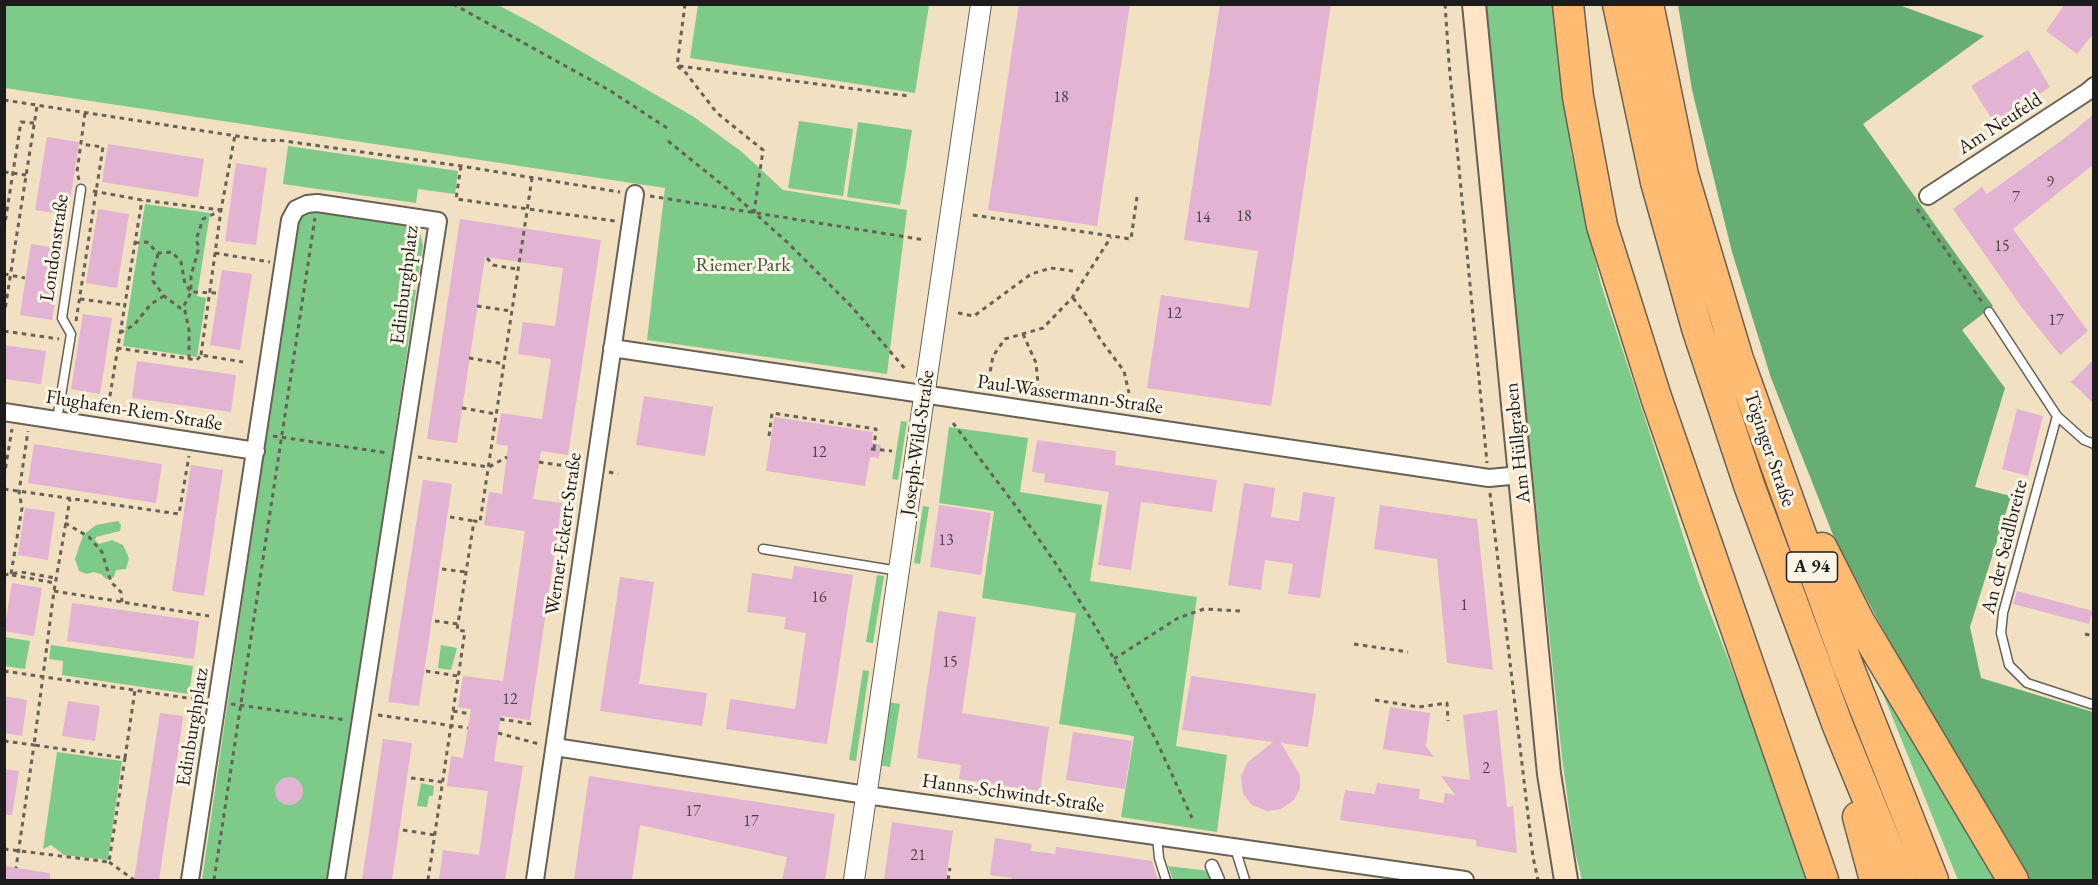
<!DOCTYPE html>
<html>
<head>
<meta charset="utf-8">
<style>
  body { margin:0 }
  #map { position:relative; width:2098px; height:885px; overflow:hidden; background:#f1e0c1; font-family:"EB Garamond",serif }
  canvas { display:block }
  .frame { position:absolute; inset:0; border:6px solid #1c1c1c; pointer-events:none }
</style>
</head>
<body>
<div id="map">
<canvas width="2098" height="885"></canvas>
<div class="frame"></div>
</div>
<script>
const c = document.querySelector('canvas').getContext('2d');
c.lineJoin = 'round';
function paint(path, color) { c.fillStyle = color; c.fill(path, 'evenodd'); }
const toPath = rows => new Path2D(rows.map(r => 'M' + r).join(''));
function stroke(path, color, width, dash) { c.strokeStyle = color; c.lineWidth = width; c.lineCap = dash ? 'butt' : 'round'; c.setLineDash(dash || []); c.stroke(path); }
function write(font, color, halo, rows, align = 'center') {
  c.font = font + ' "EB Garamond",serif'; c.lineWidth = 6; c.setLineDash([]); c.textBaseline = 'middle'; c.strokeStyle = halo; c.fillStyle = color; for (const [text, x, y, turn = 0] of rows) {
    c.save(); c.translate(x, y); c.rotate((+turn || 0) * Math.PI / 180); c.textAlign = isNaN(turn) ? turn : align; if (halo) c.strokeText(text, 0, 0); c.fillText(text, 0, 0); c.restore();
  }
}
paint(toPath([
  [4,5,498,5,534,24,694,117,742,152,783,190,907,210,887,374,647,340,665,188,5,88],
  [698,5,929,5,915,93,690,58],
  [1484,5,1556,5,1556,25,1571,152,1600,281,1699,584,1771,770,1806,880,1582,880,1574,847,1562,757],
  [799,121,853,129,843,196,788,188],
  [858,122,912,130,900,205,847,197],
  [288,146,458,171,455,194,418,189,416,203,283,184],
  [145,204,210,213,197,296,206,298,197,357,123,346],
  [320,210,409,223,420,232,423,246,417,283,406,281,404,288,416,290,330,880,202,880,296,230,303,215],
  [901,421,907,422,898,480,892,479],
  [949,427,1028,438,1020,492,1102,505,1090,581,1197,597,1176,746,1227,755,1217,832,1121,817,1134,736,1059,724,1076,613,982,598,994,511,939,503],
  [923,506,929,507,920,564,914,563],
  [118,521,121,525,120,531,96,537,95,540,99,544,112,540,123,545,129,558,126,569,116,570,114,577,106,579,101,574,94,572,87,574,79,571,75,559,83,535,96,525],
  [877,575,884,576,873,643,866,642],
  [5,637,30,641,25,669,5,666],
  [51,645,193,666,189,694,62,675,63,661,49,659],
  [441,645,457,648,451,670,438,668],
  [1869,659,2002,880,1958,880],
  [863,670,869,671,856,761,849,760],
  [888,702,900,704,890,767,878,765],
  [57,752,122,761,108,860,64,855,51,845,43,849],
  [421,783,434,786,433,796,429,796,427,807,417,806],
  [1168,866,1209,871,1213,880,1173,880]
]), '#7eca88');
paint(toPath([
  [1678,5,1899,5,1984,36,1863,124,1993,306,1962,330,2005,388,1975,487,2011,496,1970,627,1981,678,2093,712,2093,880,2030,880,1905,670,1835,540,1771,378,1732,252,1692,90]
]), '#66ae74');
paint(toPath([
  [1019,4,1130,4,1097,226,988,210],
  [1220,4,1331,4,1271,406,1147,388,1161,295,1249,308,1258,251,1184,240],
  [2065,4,2094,4,2094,33,2077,54,2046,31],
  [2028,50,2050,87,1995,124,1971,86],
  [2094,114,2094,164,2013,229,2088,331,2060,355,2023,309,1953,209,1982,187,1987,194,2065,138],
  [47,137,79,142,68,215,35,210],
  [108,144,204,159,198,197,102,182],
  [236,163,267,168,256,245,225,241],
  [98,209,129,214,117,288,86,283],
  [460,219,601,240,568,455,541,451,533,499,562,503,530,720,501,716,498,733,494,761,523,766,505,880,439,880,443,850,479,855,488,791,447,786,451,756,463,758,471,709,458,707,463,676,503,681,525,531,484,525,489,492,502,494,508,446,496,444,501,413,542,419,551,359,518,354,523,322,555,326,563,268,485,257,457,443,427,439],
  [31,244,63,249,52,320,20,315],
  [222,270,252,274,240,350,210,345],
  [83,314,112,318,100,394,71,389],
  [4,345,46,351,41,384,4,379],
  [2094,359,2094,404,2071,382],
  [137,361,236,375,231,412,132,398],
  [644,396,713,407,705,456,636,445],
  [2017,409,2043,416,2028,476,2002,469],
  [774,417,873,432,872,443,881,445,879,458,870,457,865,486,766,471],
  [1037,440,1116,451,1115,465,1217,480,1212,512,1141,502,1131,570,1098,565,1109,492,1044,482,1045,474,1032,472],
  [34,444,162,464,156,503,28,483],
  [191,465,223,470,204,596,172,591],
  [423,480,452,484,419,706,388,702],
  [1244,483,1275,488,1271,517,1299,521,1303,492,1335,497,1320,598,1288,594,1293,564,1265,560,1261,590,1228,585],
  [939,505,991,513,981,575,930,567],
  [1380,505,1477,519,1493,670,1447,663,1437,559,1374,549],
  [25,508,55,512,48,560,18,555],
  [794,566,853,575,827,744,726,729,730,699,795,709,806,633,784,629,786,617,747,612,752,573,792,579],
  [620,577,654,582,639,684,707,693,702,726,600,711],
  [12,583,42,588,34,636,4,631],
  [2017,591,2093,611,2089,624,2013,604],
  [72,603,199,621,194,659,67,641],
  [938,611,976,617,962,713,1049,727,1040,791,959,779,961,765,917,758],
  [1191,676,1316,694,1308,747,1281,743,1300,775,1300,789,1294,800,1281,809,1267,811,1252,805,1243,794,1241,776,1248,762,1273,742,1182,730],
  [4,696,27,700,22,736,4,733],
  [68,701,100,706,95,741,62,736],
  [1390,707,1430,713,1426,746,1434,757,1383,749],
  [1497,710,1507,807,1513,806,1517,853,1476,846,1476,840,1340,820,1345,790,1375,794,1377,783,1420,789,1419,799,1443,803,1445,793,1455,795,1441,776,1470,780,1463,715],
  [160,713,183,716,181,732,159,880,134,880],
  [1073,732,1132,741,1125,789,1066,780],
  [383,739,412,743,392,880,362,880],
  [4,769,19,771,12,815,4,815],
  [589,776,835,814,825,880,782,880,787,857,640,825,632,880,574,880],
  '275 791a14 14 0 1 1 28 0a14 14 0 1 1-28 0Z',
  [892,822,953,831,946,880,884,880],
  [995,838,1032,844,1031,851,1055,854,1056,847,1152,861,1158,880,1011,880,1012,878,990,875],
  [4,866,50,873,50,880,4,880]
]), '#e2b3d3');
const service = toPath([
  [1989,312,2057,416,2084,440,2094,444],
  [2057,416,2003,613,2001,633,2009,665,2027,683,2094,705],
  [57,420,71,334,62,318,81,189],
  [763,549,899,571],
  [1157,836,1159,858,1166,880],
  [1235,848,1245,880]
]);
const pedestrian = toPath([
  [1212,866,1218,880]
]);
const minor = toPath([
  [1928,196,2087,92,2094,86],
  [612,348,1489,478,1521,475],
  [4,412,256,451],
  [555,747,866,795,1465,880],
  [190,880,290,220,296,209,307,204,317,203,438,221,336,880],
  [535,880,635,194]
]);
const tertiary = toPath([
  [854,880,981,4]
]);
const secondary = toPath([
  [1474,4,1549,774,1566,880]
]);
const motorway = toPath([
  [1568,4,1578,97,1602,226,1656,397,1823,880],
  [1618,4,1656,182,1697,328,1749,485,1838,726,1901,880],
  [1648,4,1683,175,1738,359,1848,666,1933,880],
  [1822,548,1859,621,2013,880],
  [1858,817,1875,880]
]);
stroke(service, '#676156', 11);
stroke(pedestrian, '#676156', 15);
stroke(minor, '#676156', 20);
stroke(tertiary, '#676156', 22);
stroke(secondary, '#676156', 26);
stroke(motorway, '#676156', 33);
stroke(toPath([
  [453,4,609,90,670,130],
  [685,4,677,66,686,73,717,113,763,150,754,213],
  [1445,4,1449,63,1487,463],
  [679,66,909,96],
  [4,100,269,141,278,140,461,166,620,192],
  [668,141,730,191,788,243,852,307,906,370],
  [461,166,456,199,615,221],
  [4,172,26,175],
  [79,180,77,172,85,113],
  [93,191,142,200,221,210],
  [650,196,925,240],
  [1917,209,1982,302],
  [973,215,1131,239,1137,197],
  [4,229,21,122,34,123],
  [135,243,147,242,158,253,172,252,181,262,185,284,191,292,218,293],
  [215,253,270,262],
  [158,254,153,273,153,281,164,296,180,308,184,306],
  [487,258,493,265,517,269],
  [4,274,25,278],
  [1073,298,1088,317,1100,339,1124,371,1129,393],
  [80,299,124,305],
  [477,306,511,311],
  [958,313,974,316,1031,274,1051,268,1073,271],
  [4,316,37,106],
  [76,321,103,147,81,144],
  [4,331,59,339],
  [120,333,134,325,151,304,164,296],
  [1023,334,1036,363,1038,384,1036,395],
  [117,348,197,360,201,355,243,362],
  [201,355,221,210,235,135],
  [469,358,504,364],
  [189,359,189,330,184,306,191,292,191,276,199,247,196,240,203,219,220,211],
  [987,389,993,356,1005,339,1043,328,1072,298,1111,237],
  [462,408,496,414],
  [107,414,142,200],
  [953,423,1015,505,1054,561,1091,619,1114,659,1157,742,1192,818],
  [273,436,388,453],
  [769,436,772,413,876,429,874,449],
  [871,449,892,451],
  [418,457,489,467,507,457],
  [539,462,579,468],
  [609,472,618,474],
  [4,477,12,429],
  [4,489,179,514,189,456],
  [1490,493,1533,857,1538,880],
  [450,517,474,521],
  [65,523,89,537,102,552,111,582,121,592,122,602],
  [442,569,466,572],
  [11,574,22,508,19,492,28,431],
  [4,575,21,572,56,578],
  [12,575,55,583],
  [54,591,209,616],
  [435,621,458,624],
  [2085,634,2094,636],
  [1354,644,1408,652],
  [1114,659,1178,618,1204,609,1242,611],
  [4,671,201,700],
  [426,671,458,676],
  [1375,700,1419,707,1447,703,1448,721],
  [231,704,346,720],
  [453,711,470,714],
  [378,715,468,728],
  [500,719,532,724],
  [498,733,539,744],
  [4,741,34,745,16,868],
  [125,758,135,690],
  [411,778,442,782],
  [403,830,435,835],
  [4,849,109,862,125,758,34,745,54,591,70,499],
  [109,862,134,880],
  [214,880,315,218],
  [428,880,465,631,457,630,474,521,480,522,532,178],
  [948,880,950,868]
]), '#676156', 3, [4.5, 4.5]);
stroke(service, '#fff', 8);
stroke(pedestrian, '#fff', 12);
stroke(minor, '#fff', 16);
stroke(tertiary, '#fff', 20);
stroke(secondary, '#ffe4c6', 22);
stroke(motorway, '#febb71', 30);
write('16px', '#4e424a', null, [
  ["18",1061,98],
  ["9",2050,183],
  ["7",2016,198],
  ["18",1244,217],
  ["14",1203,218],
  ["15",2002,247],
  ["12",1174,314],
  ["17",2056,321],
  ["12",819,453],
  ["13",946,541],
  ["16",819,598],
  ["1",1464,606],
  ["15",950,663],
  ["12",510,700],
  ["2",1486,769],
  ["17",693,812],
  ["17",751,822],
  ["21",918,856]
]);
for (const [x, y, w] of [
  [1812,567,51]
]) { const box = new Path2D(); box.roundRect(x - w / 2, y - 15, w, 30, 4.5); c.fillStyle = '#fcf5e5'; c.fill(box); stroke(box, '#1c1c1c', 1.5); }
write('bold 18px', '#1c1c1c', null, [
  ["A 94",1812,567]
]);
write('20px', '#1c1c1c', '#fcf5e5', [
  ["Am Neufeld",2000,124,-33],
  ["Londonstraße",55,248,-82],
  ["Edinburghplatz",405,285,-83],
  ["Paul-Wassermann-Straße",1070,395,8],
  ["Flughafen-Riem-Straße",134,411,9],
  ["Joseph-Wild-Straße",918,443,-82],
  ["Am Hüllgraben",1518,443,-96],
  ["Töginger Straße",1769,449,71],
  ["Werner-Eckert-Straße",564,534,-82],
  ["An der Seidlbreite",2005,547,-76],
  ["Edinburghplatz",193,727,-81],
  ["Hanns-Schwindt-Straße",1013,794,8]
]);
write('20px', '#3e5942', '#fcf5e5', [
  ["Riemer Park",743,266]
]);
</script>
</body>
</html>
